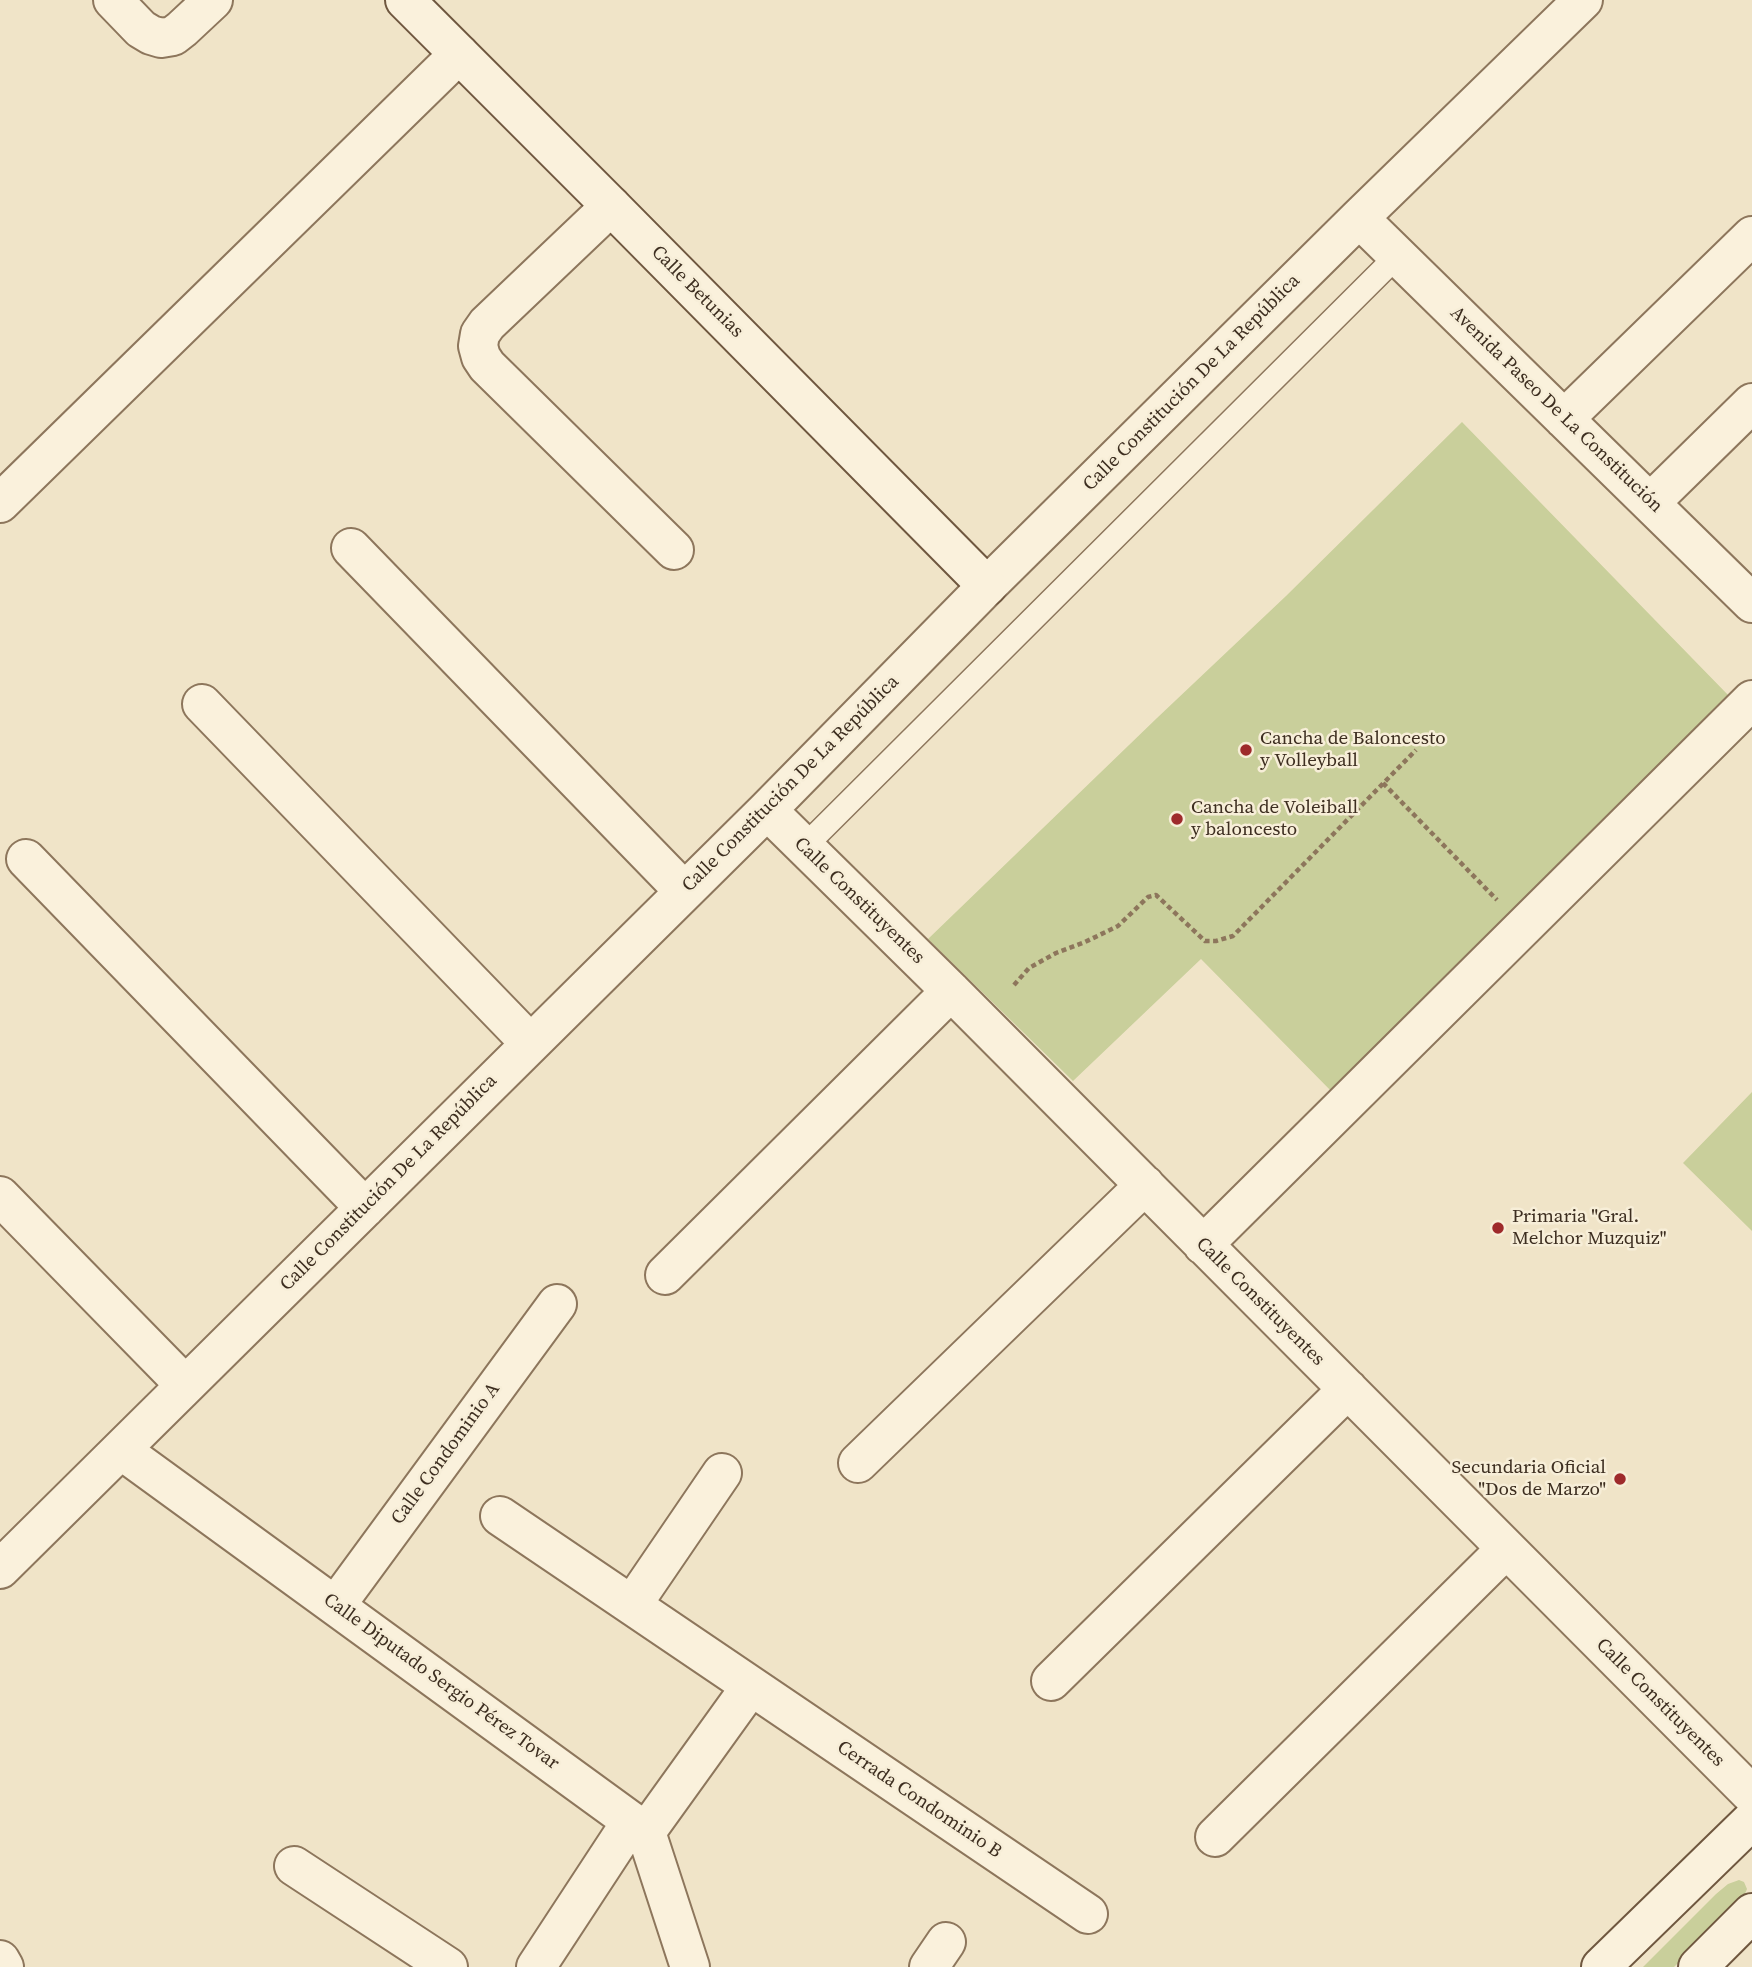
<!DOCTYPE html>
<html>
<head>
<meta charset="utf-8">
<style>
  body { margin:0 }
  canvas { display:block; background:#f0e4c8 }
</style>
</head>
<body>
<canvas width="1752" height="1967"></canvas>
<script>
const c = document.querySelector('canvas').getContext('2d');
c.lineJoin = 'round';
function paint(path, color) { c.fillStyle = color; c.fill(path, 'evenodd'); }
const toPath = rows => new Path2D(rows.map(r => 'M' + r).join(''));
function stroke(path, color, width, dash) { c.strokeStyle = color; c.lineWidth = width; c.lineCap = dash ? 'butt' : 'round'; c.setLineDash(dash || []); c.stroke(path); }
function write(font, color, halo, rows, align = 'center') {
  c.font = font + ' "Source Serif 4",serif'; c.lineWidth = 5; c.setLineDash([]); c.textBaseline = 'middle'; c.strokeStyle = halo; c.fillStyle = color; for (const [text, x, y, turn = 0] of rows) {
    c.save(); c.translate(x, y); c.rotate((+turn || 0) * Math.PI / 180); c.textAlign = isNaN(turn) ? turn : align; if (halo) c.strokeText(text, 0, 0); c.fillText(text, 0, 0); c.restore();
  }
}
paint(toPath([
  [1462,422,1730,697,1335,1095,1201,959,1073,1081,928,939,1157,718,1286,596],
  [1752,1092,1752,1231,1683,1163],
  [1739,1880,1744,1882,1747,1889,1742,1901,1674,1967,1643,1967,1716,1894,1728,1884]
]), '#c9cf9b');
const lane = toPath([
  [804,847,1397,256]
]);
const street = toPath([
  [113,0,141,29,151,35,161,38,173,36,182,29,213,0],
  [611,206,487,324,480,334,478,346,481,357,487,366,674,550],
  [1359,218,1752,603],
  [1564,419,1752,236],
  [0,503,459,54],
  [1650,503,1752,403],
  [351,548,684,891],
  [202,704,530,1043],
  [767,810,951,991,1752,1795],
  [26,859,365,1208],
  [0,1196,185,1385],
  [1203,1245,1752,700],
  [665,1275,951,991],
  [121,1450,646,1832,690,1967],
  [858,1463,1145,1185],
  [500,1516,1088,1914],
  [0,1569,767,810,987,586,1359,218,1583,0],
  [336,1605,557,1304],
  [632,1605,722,1473],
  [1051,1681,1348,1389],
  [646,1832,751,1686],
  [1215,1837,1506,1549],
  [294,1866,448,1967],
  [0,1960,4,1967],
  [536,1967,631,1822],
  [929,1967,946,1942]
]);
const secondary = toPath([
  [405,0,611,206,987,586],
  [1601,1967,1752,1820],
  [1698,1967,1752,1913]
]);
stroke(lane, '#8d765c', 26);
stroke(street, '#8d765c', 42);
stroke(secondary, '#6f573f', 42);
stroke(toPath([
  [1383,783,1497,900],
  [1014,985,1029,968,1056,953,1085,942,1118,926,1148,897,1156,895,1205,941,1216,941,1233,936,1416,750]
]), '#8d765c', 4.5, [5, 3.5]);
stroke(lane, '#faf1dc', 23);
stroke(street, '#faf1dc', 38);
stroke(secondary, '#faf1dc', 38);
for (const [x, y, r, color] of [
  [1246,750,7,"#9e2a2b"],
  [1177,819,7,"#9e2a2b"],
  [1498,1228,7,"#9e2a2b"],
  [1620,1479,7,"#9e2a2b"]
]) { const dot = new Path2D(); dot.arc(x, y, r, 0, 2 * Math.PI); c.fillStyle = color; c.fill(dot); stroke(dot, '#f7eed8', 2.5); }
write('19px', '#3d2e20', '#f7eed8', [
  ["Calle Betunias",697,292,45],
  ["Calle Constitución De La República",1192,383,-45],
  ["Avenida Paseo De La Constitución",1556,410,44],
  ["Calle Constitución De La República",791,784,-45],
  ["Calle Constituyentes",859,901,44],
  ["Calle Constitución De La República",389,1183,-45],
  ["Calle Constituyentes",1260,1302,45],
  ["Calle Condominio A",446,1454,-54],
  ["Calle Diputado Sergio Pérez Tovar",441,1682,36],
  ["Calle Constituyentes",1660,1703,45],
  ["Cerrada Condominio B",919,1800,34]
]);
write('19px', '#3d2e20', '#f7eed8', [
  ["Cancha de Baloncesto",1260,739],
  ["y Volleyball",1260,761],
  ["Cancha de Voleiball",1191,808],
  ["y baloncesto",1191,830],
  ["Primaria \"Gral.",1512,1217],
  ["Melchor Muzquiz\"",1512,1239],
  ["Secundaria Oficial",1606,1468,"right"],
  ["\"Dos de Marzo\"",1606,1490,"right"]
], 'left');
</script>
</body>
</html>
